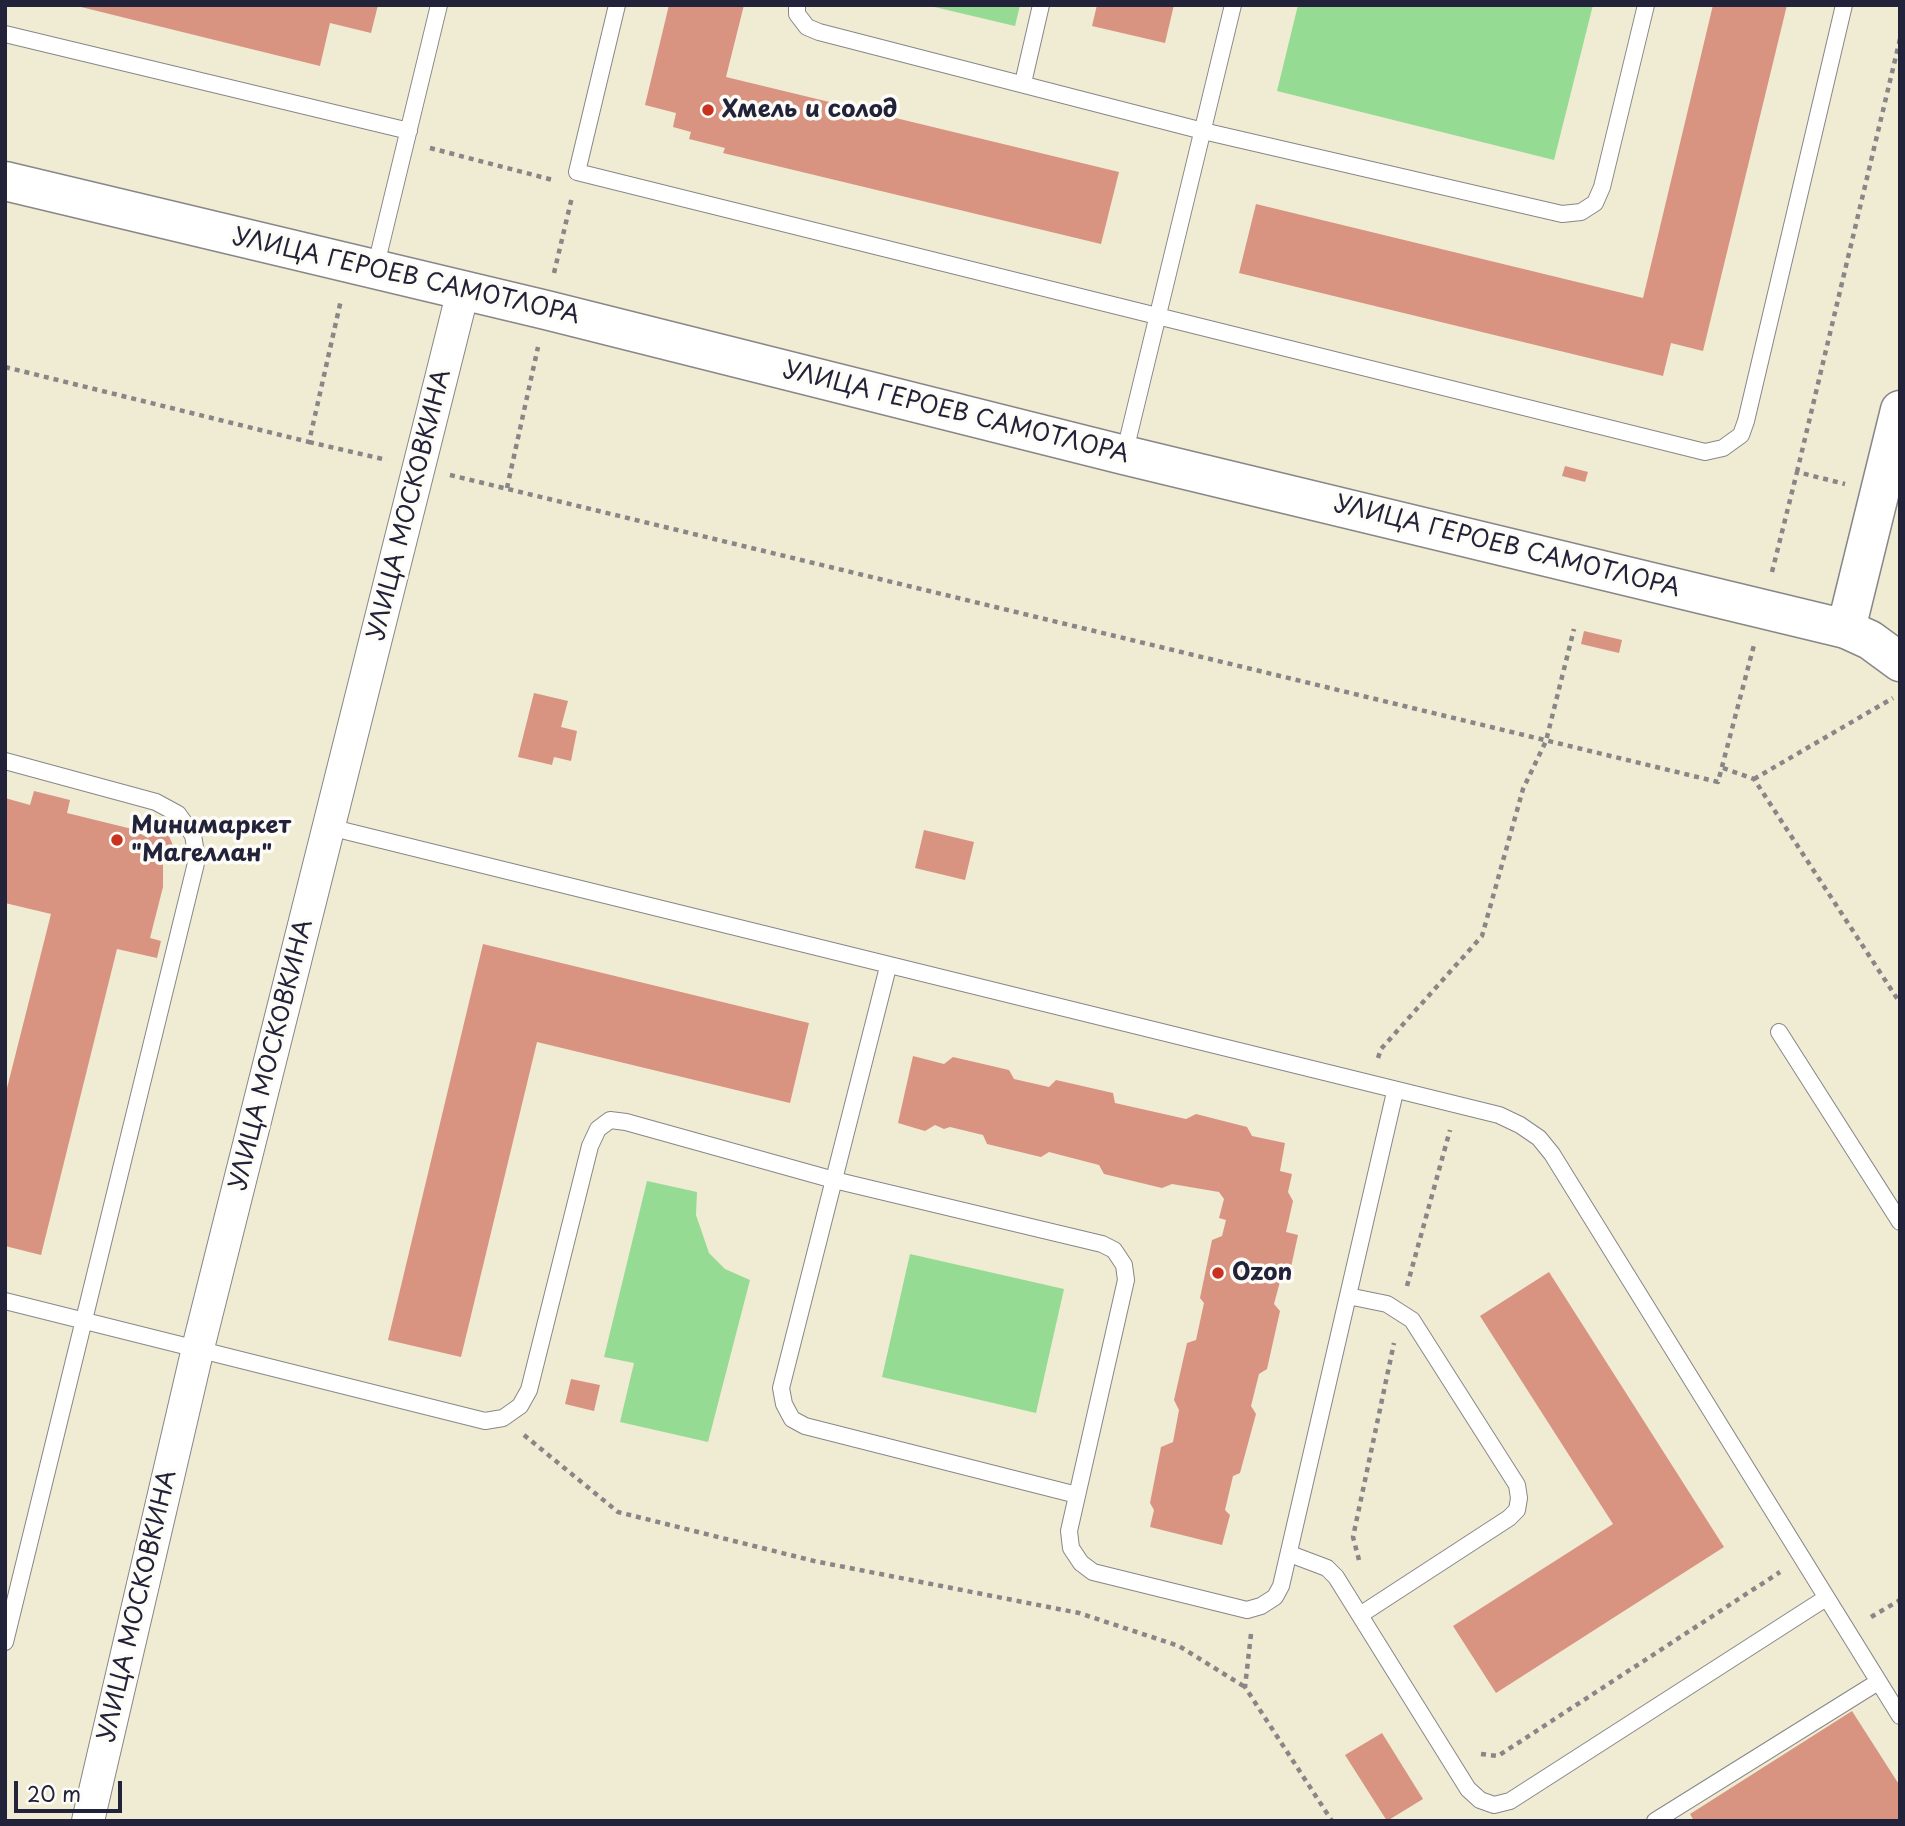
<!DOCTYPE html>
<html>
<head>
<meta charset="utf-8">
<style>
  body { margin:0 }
  #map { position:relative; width:1905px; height:1826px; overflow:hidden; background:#f0ebd3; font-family:"Playpen Sans",sans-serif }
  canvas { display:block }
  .frame { position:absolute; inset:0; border:7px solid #22223b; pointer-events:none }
  .scale { position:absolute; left:14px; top:1781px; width:108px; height:32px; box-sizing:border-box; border:4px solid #22223b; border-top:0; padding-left:9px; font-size:21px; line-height:24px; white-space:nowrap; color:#22223b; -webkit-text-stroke:5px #fdfcf7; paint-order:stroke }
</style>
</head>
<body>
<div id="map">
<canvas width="1905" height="1826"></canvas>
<div class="frame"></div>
<div class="scale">20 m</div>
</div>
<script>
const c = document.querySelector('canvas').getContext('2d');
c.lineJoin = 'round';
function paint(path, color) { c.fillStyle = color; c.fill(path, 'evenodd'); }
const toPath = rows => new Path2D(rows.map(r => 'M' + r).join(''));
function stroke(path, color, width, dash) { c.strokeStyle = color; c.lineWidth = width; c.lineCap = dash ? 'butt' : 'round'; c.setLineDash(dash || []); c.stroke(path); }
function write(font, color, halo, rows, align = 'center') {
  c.font = font + ' "Playpen Sans",sans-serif'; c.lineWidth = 7; c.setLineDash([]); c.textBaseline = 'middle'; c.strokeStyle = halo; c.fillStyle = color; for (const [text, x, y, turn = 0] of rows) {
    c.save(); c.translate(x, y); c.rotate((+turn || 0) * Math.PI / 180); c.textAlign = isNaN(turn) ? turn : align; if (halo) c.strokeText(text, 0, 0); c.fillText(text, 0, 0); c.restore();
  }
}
paint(toPath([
  [926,5,1020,5,1015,26],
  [1298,5,1593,5,1554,160,1277,91],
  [647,1181,697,1192,696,1215,709,1253,725,1269,750,1280,708,1442,620,1422,634,1363,604,1357],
  [910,1254,1064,1289,1036,1413,882,1377]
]), '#96db94');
paint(toPath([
  [378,5,371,33,330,23,320,66,77,6],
  [669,5,744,5,726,77,1119,172,1101,244,723,153,725,148,689,139,691,132,673,127,676,113,645,105],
  [1097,5,1174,5,1165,43,1092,26],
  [1713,5,1787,5,1703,351,1671,343,1663,376,1239,273,1256,204,1643,298],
  [1565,466,1588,472,1585,482,1562,476],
  [1584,631,1622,640,1619,653,1581,644],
  [534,693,568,701,561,727,577,731,571,761,554,757,552,765,518,757],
  [34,791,70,800,67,813,132,829,148,838,160,826,169,836,178,857,163,863,163,887,150,938,161,941,157,958,117,949,41,1255,5,1246,5,1096,51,914,5,903,5,798,30,805],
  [924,830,974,842,965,880,915,868],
  [483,944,809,1023,790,1103,537,1042,461,1357,388,1340],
  [913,1056,944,1064,953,1057,1009,1070,1014,1079,1049,1087,1056,1080,1113,1093,1115,1103,1186,1119,1196,1114,1247,1127,1252,1136,1285,1143,1280,1171,1292,1174,1288,1192,1293,1201,1286,1232,1298,1235,1291,1267,1282,1274,1274,1304,1280,1311,1267,1369,1259,1374,1251,1406,1256,1414,1240,1473,1233,1476,1225,1510,1230,1515,1222,1545,1150,1527,1154,1510,1150,1503,1161,1447,1173,1442,1179,1410,1174,1400,1187,1343,1196,1340,1204,1303,1200,1298,1212,1240,1222,1236,1226,1220,1219,1218,1224,1199,1219,1192,1172,1184,1162,1188,1104,1174,1099,1165,1049,1152,1041,1157,987,1144,983,1135,950,1127,944,1129,935,1125,925,1131,898,1123],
  [1549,1272,1724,1547,1496,1693,1453,1626,1613,1524,1480,1316],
  [571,1379,600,1385,594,1411,565,1404],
  [1852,1711,1900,1786,1900,1821,1694,1821,1690,1814],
  [1382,1733,1423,1799,1387,1821,1345,1755]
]), '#d89481');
const service = toPath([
  [617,5,577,172,1705,452,1723,448,1741,435,1746,421,1844,5],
  [797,5,797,14,807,27,819,32,1203,131,1562,214,1581,212,1595,203,1602,187,1646,5],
  [5,34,409,131],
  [1023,83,1041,5],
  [375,269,439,5],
  [1124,455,1233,5],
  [5,761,156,802,178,814,193,835,197,859,5,1642],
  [329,827,1499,1115,1520,1125,1539,1138,1552,1154,1900,1716],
  [888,967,781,1388,784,1404,792,1419,805,1426,1077,1495],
  [1779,1032,1900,1222],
  [1348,1296,1387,1304,1412,1320,1517,1485,1519,1498,1517,1510,1509,1518,1360,1615],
  [5,1301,485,1421,503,1418,520,1406,529,1390,590,1146,598,1129,610,1120,626,1122,834,1180,1102,1244,1114,1250,1124,1265,1126,1280,1069,1531,1071,1548,1081,1563,1093,1572,1247,1610,1261,1606,1275,1597,1281,1586,1395,1092],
  [1290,1554,1327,1568,1336,1577,1468,1789,1480,1800,1494,1805,1510,1801,1826,1598],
  [1655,1821,1878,1682]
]);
const minor = toPath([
  [88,1821,198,1348,463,291]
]);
const secondary = toPath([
  [1846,629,1900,410]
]);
const primary = toPath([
  [5,181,546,310,1124,455,1846,629,1870,640,1900,662]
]);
stroke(service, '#898687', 18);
stroke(minor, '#898687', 34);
stroke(secondary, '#898687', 41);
stroke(primary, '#898687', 41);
stroke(toPath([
  [430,148,553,180],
  [554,273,572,197],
  [5,367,309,442,341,300],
  [309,442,387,460],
  [1797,472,1900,39],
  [450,475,1718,782,1754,645],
  [507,488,538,347],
  [1772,572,1797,472,1845,484],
  [1723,768,1754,779,1900,1003],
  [1754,779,1893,698],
  [1378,1058,1381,1049,1482,936,1523,789,1546,741,1574,629],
  [1407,1286,1450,1130],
  [524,1435,618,1512,814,1561,1079,1613,1179,1646,1245,1687],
  [1359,1560,1353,1537,1394,1343],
  [1871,1617,1900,1600],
  [1251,1634,1245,1687,1332,1821],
  [1481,1754,1498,1756,1780,1572]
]), '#898687', 4.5, [5, 5]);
stroke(service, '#fff', 16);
stroke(minor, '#fff', 32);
stroke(secondary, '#fff', 38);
stroke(primary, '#fff', 38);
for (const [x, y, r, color] of [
  [708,110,7,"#c8321e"],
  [117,840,7,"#c8321e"],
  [1218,1273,7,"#c8321e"]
]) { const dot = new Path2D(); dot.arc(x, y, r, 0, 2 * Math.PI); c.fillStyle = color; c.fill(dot); stroke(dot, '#fdfcf7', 2.5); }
write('bold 24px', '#22223b', '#fdfcf7', [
  ["Хмель и солод",722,110],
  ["Минимаркет",131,826],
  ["\"Магеллан\"",131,854],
  ["Ozon",1232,1273]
], 'left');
write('24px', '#22223b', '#fdfcf7', [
  ["УЛИЦА ГЕРОЕВ САМОТЛОРА",406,277,13],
  ["УЛИЦА ГЕРОЕВ САМОТЛОРА",956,413,14],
  ["УЛИЦА МОСКОВКИНА",410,505,-76],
  ["УЛИЦА ГЕРОЕВ САМОТЛОРА",1507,547,14],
  ["УЛИЦА МОСКОВКИНА",272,1055,-76],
  ["УЛИЦА МОСКОВКИНА",138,1606,-77]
]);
</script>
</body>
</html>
